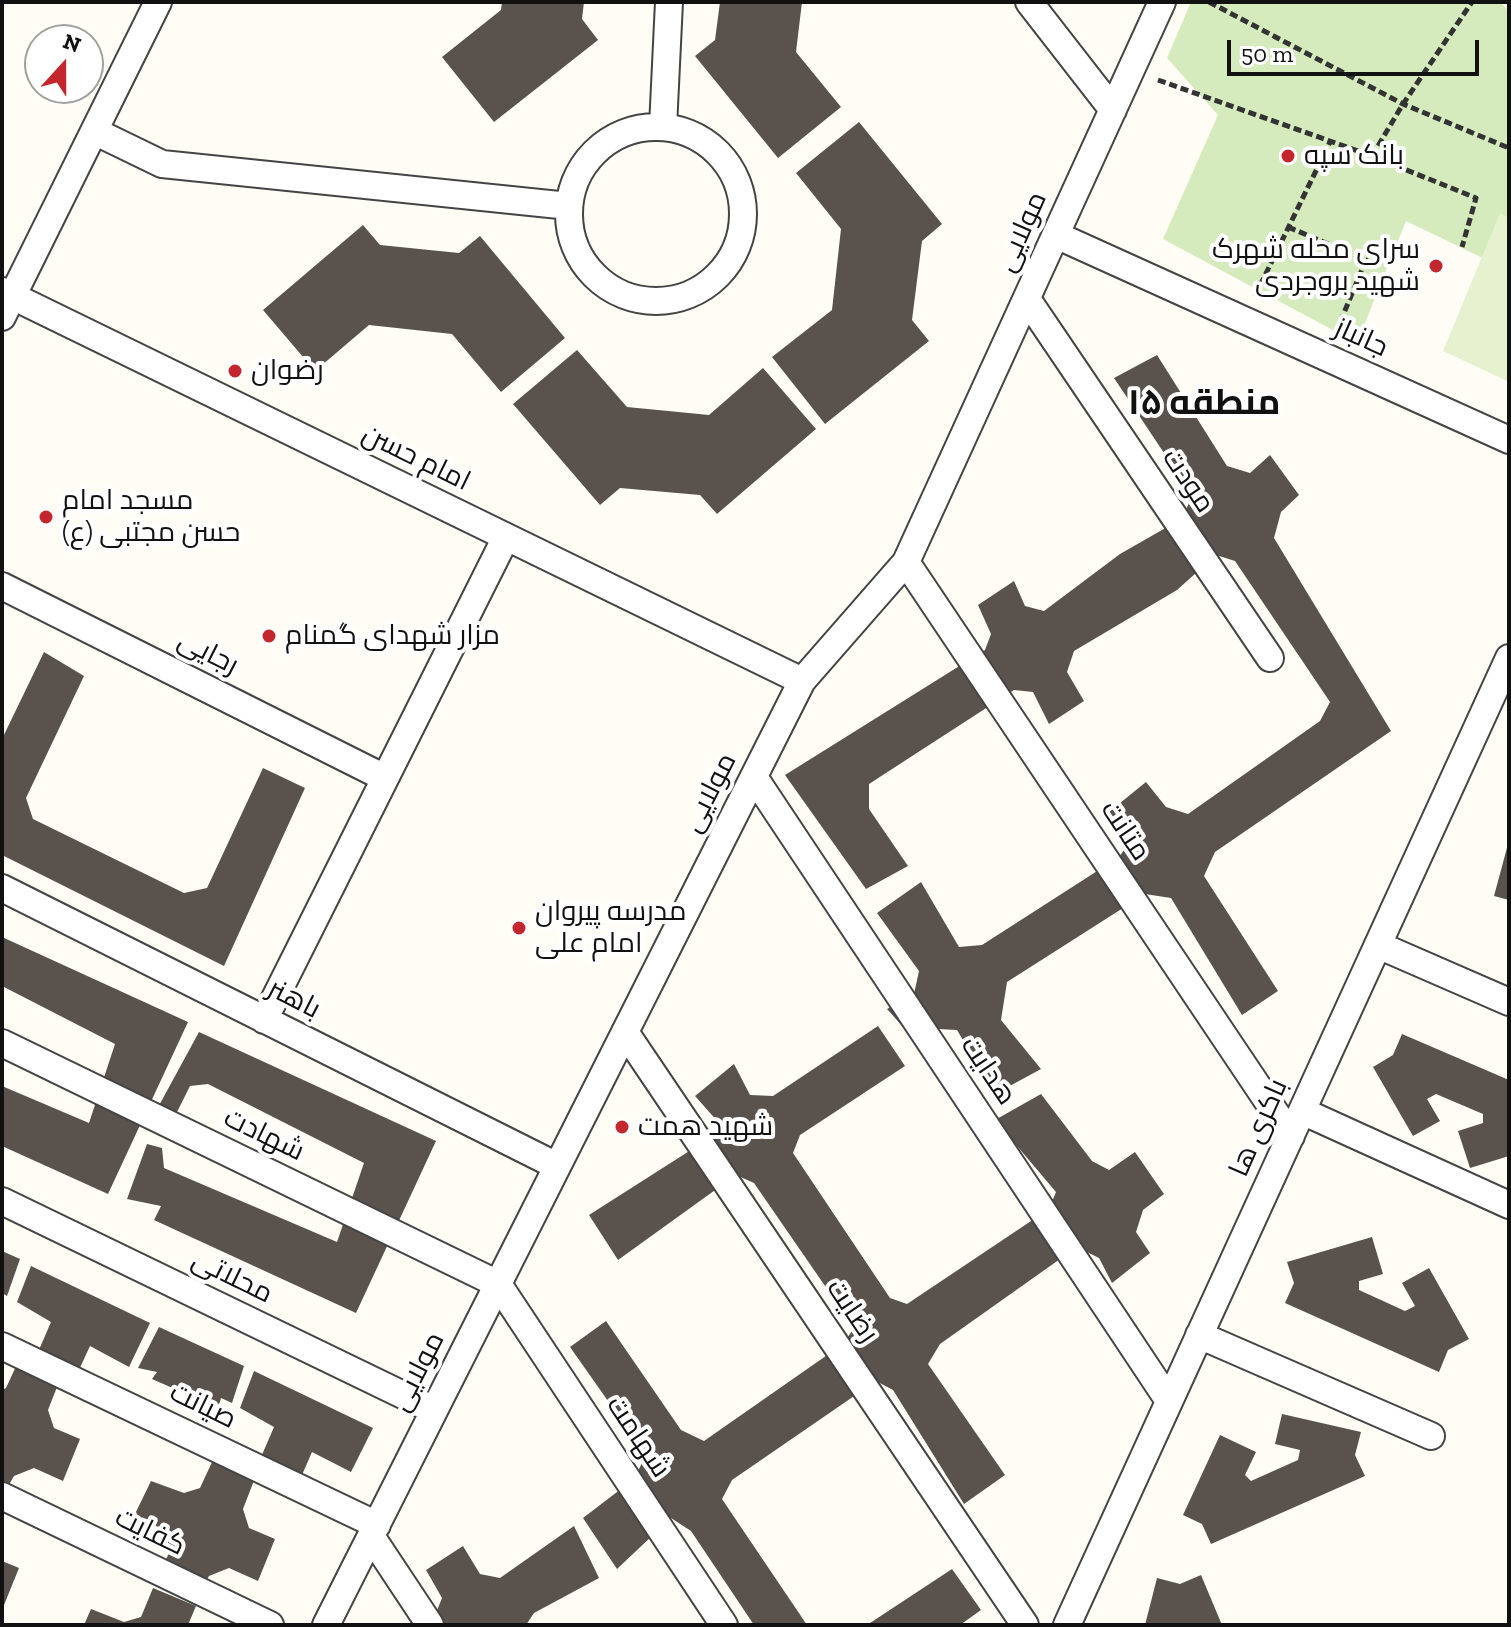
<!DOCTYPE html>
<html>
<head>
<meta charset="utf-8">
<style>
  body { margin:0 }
  #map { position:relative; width:1511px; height:1627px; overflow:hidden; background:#fffdf5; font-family:"Zilla Slab",serif }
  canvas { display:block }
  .frame { position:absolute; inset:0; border:4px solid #111; pointer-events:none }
  .north { position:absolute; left:24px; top:24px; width:80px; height:80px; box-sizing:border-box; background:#fff; border:2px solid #a0a0a0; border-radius:50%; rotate:21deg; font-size:22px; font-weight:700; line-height:32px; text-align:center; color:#111 }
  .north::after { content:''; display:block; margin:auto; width:28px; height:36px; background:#c4262e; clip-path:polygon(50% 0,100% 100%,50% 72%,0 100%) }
  .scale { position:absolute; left:1227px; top:40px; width:252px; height:36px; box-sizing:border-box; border:4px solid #111; border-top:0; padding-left:10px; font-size:24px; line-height:28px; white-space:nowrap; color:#111; -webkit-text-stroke:6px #fff; paint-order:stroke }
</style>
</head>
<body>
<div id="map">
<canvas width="1511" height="1627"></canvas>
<div class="frame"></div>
<div class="north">N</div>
<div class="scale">50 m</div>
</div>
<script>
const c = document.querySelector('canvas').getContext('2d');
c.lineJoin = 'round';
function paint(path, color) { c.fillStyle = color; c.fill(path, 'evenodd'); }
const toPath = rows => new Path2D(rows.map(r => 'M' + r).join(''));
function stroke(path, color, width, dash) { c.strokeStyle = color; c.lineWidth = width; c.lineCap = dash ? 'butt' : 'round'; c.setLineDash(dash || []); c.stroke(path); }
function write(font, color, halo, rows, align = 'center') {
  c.font = font + ' "Zilla Slab",Cairo,serif'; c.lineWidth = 8; c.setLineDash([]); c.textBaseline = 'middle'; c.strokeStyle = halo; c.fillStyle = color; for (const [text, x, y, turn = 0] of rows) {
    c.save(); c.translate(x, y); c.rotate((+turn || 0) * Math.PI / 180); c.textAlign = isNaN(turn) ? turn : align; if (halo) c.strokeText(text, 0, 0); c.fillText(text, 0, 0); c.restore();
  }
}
paint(toPath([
  [1191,2,1500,2,1509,11,1509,253,1489,261,1406,221,1357,343,1163,239,1218,115,1167,58]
]), '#d5ebbd');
paint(toPath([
  [1500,213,1509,218,1509,382,1443,351]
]), '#e6f2cf');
paint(toPath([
  [502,2,584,2,582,19,598,40,494,122,442,57,501,10],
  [720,2,802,2,796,52,841,107,778,158,695,56,715,40],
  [859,122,942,224,922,241,912,320,929,341,825,424,772,357,832,310,841,229,796,173],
  [363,225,380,245,459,253,480,236,565,338,501,392,452,334,369,325,315,371,263,310],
  [577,350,627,407,709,415,763,368,816,429,717,514,700,495,620,488,600,505,513,404],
  [1157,355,1227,466,1250,473,1270,455,1299,495,1281,512,1274,538,1391,731,1215,852,1204,876,1278,991,1242,1015,1171,898,1145,894,1007,982,1001,1020,1041,1069,995,1094,957,1030,938,1029,922,1048,887,1009,914,994,919,971,877,913,921,882,959,947,982,945,1119,857,1129,843,1109,812,1146,782,1166,807,1188,814,1320,721,1330,702,1235,561,1216,555,1177,590,1074,651,1067,672,1084,701,1049,724,1033,692,1014,690,869,784,869,809,908,866,866,889,785,775,985,650,991,634,978,605,1014,581,1025,606,1044,611,1120,554,1183,518,1192,495,1114,378],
  [44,652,84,676,26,798,33,819,184,893,207,888,263,768,305,788,224,966,2,855,2,739],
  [1508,844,1509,844,1509,900,1494,896],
  [2,937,188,1022,108,1194,2,1146,2,1086,89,1123,115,1044,2,986],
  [878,1026,905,1066,800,1135,793,1153,890,1298,907,1304,1049,1209,1056,1192,995,1120,1041,1094,1092,1161,1109,1170,1135,1152,1164,1194,1143,1210,1136,1232,1150,1253,1112,1283,1099,1258,1077,1247,940,1344,928,1364,1005,1475,964,1504,893,1390,876,1381,732,1480,722,1499,807,1625,754,1625,691,1531,671,1518,617,1569,583,1518,634,1479,646,1455,570,1347,606,1321,681,1430,704,1441,843,1344,854,1328,754,1183,736,1175,618,1260,589,1215,705,1141,719,1123,695,1096,734,1064,750,1095,773,1096],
  [199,1032,436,1141,356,1313,154,1220,161,1206,127,1199,147,1144,162,1148,164,1168,337,1242,364,1163,208,1084,190,1086,174,1118,156,1111],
  [1402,1034,1509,1080,1509,1156,1470,1168,1458,1131,1483,1123,1483,1114,1436,1094,1427,1099,1440,1121,1413,1136,1373,1067,1393,1055],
  [1372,1237,1383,1274,1359,1281,1359,1290,1405,1311,1415,1306,1402,1283,1429,1268,1469,1339,1448,1350,1439,1372,1285,1303,1294,1283,1287,1262],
  [2,1251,20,1259,7,1296,2,1293],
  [31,1266,150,1323,129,1367,90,1346,72,1385,32,1366,51,1322,17,1302],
  [159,1327,244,1366,232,1403,221,1398,218,1408,152,1379,157,1372,138,1368],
  [18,1362,59,1382,48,1410,54,1428,80,1439,63,1481,34,1468,14,1476,2,1497,2,1390,6,1388],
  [254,1371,373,1428,351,1472,312,1452,295,1491,255,1471,274,1427,240,1408],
  [1282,1414,1361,1432,1355,1455,1365,1476,1211,1544,1202,1524,1183,1515,1220,1435,1256,1452,1245,1475,1251,1481,1298,1460,1300,1450,1275,1444],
  [213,1460,255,1478,243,1509,249,1528,275,1539,258,1581,229,1568,209,1576,193,1603,154,1585,169,1553,167,1531,134,1516,151,1481,184,1493,200,1488],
  [574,1526,599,1578,534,1613,526,1625,425,1625,434,1618,442,1598,426,1570,463,1546,480,1574,500,1578],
  [2,1561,19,1568,2,1610],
  [952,1569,981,1610,960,1625,867,1625],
  [1201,1575,1222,1625,1145,1625,1157,1578,1180,1584],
  [153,1588,196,1606,188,1625,84,1625,91,1609,124,1622,141,1617]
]), '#5a524d');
const minor = toPath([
  [1029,2,1113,110],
  [663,127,669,2],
  '569 214a87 87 0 1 1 174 0a87 87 0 1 1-174 0Z',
  [94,131,162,164,569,206],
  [1056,235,1509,440],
  [2,291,802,681],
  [1027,299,1270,658],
  [2,317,158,2],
  [906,562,1291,1136],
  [2,586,385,778],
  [754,777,1169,1401],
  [2,888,557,1166],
  [1378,945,1509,1002],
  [264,1020,506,537],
  [625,1032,1025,1625],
  [2,1043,498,1284,724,1625],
  [1302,1111,1509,1205],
  [2,1201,434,1410],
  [1199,1335,1431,1436],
  [2,1346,377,1525],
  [2,1496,270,1625],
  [371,1536,430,1625],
  [326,1625,802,681,906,562,1162,2],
  [1067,1625,1509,658]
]);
stroke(minor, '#444', 30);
stroke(toPath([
  [1209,2,1403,104,1509,148],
  [1158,80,1372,156,1476,198,1462,247],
  [1372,156,1403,104,1472,2],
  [1288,227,1366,260,1336,332],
  [1255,296,1330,142]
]), '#333', 5, [8, 4]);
stroke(minor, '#fff', 26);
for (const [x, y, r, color] of [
  [1288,156,8,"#c4262e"],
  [1436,266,8,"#c4262e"],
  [235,371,8,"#c4262e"],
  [46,517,8,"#c4262e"],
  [269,636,8,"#c4262e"],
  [519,928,8,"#c4262e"],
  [622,1127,8,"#c4262e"]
]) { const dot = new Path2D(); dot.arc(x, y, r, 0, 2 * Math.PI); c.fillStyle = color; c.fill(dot); stroke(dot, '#fff', 3); }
write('28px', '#111', '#fff', [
  ["بانک سپه",1304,156],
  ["سرای محله شهرک",1420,250,"right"],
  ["شهید بروجردی",1420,282,"right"],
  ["رضوان",251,371],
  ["مسجد امام",62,501],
  ["حسن مجتبی (ع)",62,533],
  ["مزار شهدای گمنام",285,636],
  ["مدرسه پیروان",535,912],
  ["امام علی",535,944],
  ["شهید همت",638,1127]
], 'left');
write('28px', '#111', '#fff', [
  ["مولايی",1022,232,-66],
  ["جانباز",1361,338,24],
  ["امام حسن",416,458,26],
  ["مودت",1188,481,56],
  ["رجایی",208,653,27],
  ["مولايی",710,793,-63],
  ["متانت",1125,831,56],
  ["باهنر",294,999,27],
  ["هدایت",988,1071,56],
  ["باکری ها",1259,1128,-66],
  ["شهادت",264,1135,26],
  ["محلاتی",232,1277,26],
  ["رضایت",852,1311,56],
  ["مولايی",418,1372,-63],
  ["صیانت",203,1406,26],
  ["شهامت",638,1437,56],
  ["کفایت",150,1532,26]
]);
write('bold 36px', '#111', '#fff', [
  ["منطقه ۱۵",1204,404]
]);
</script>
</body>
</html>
